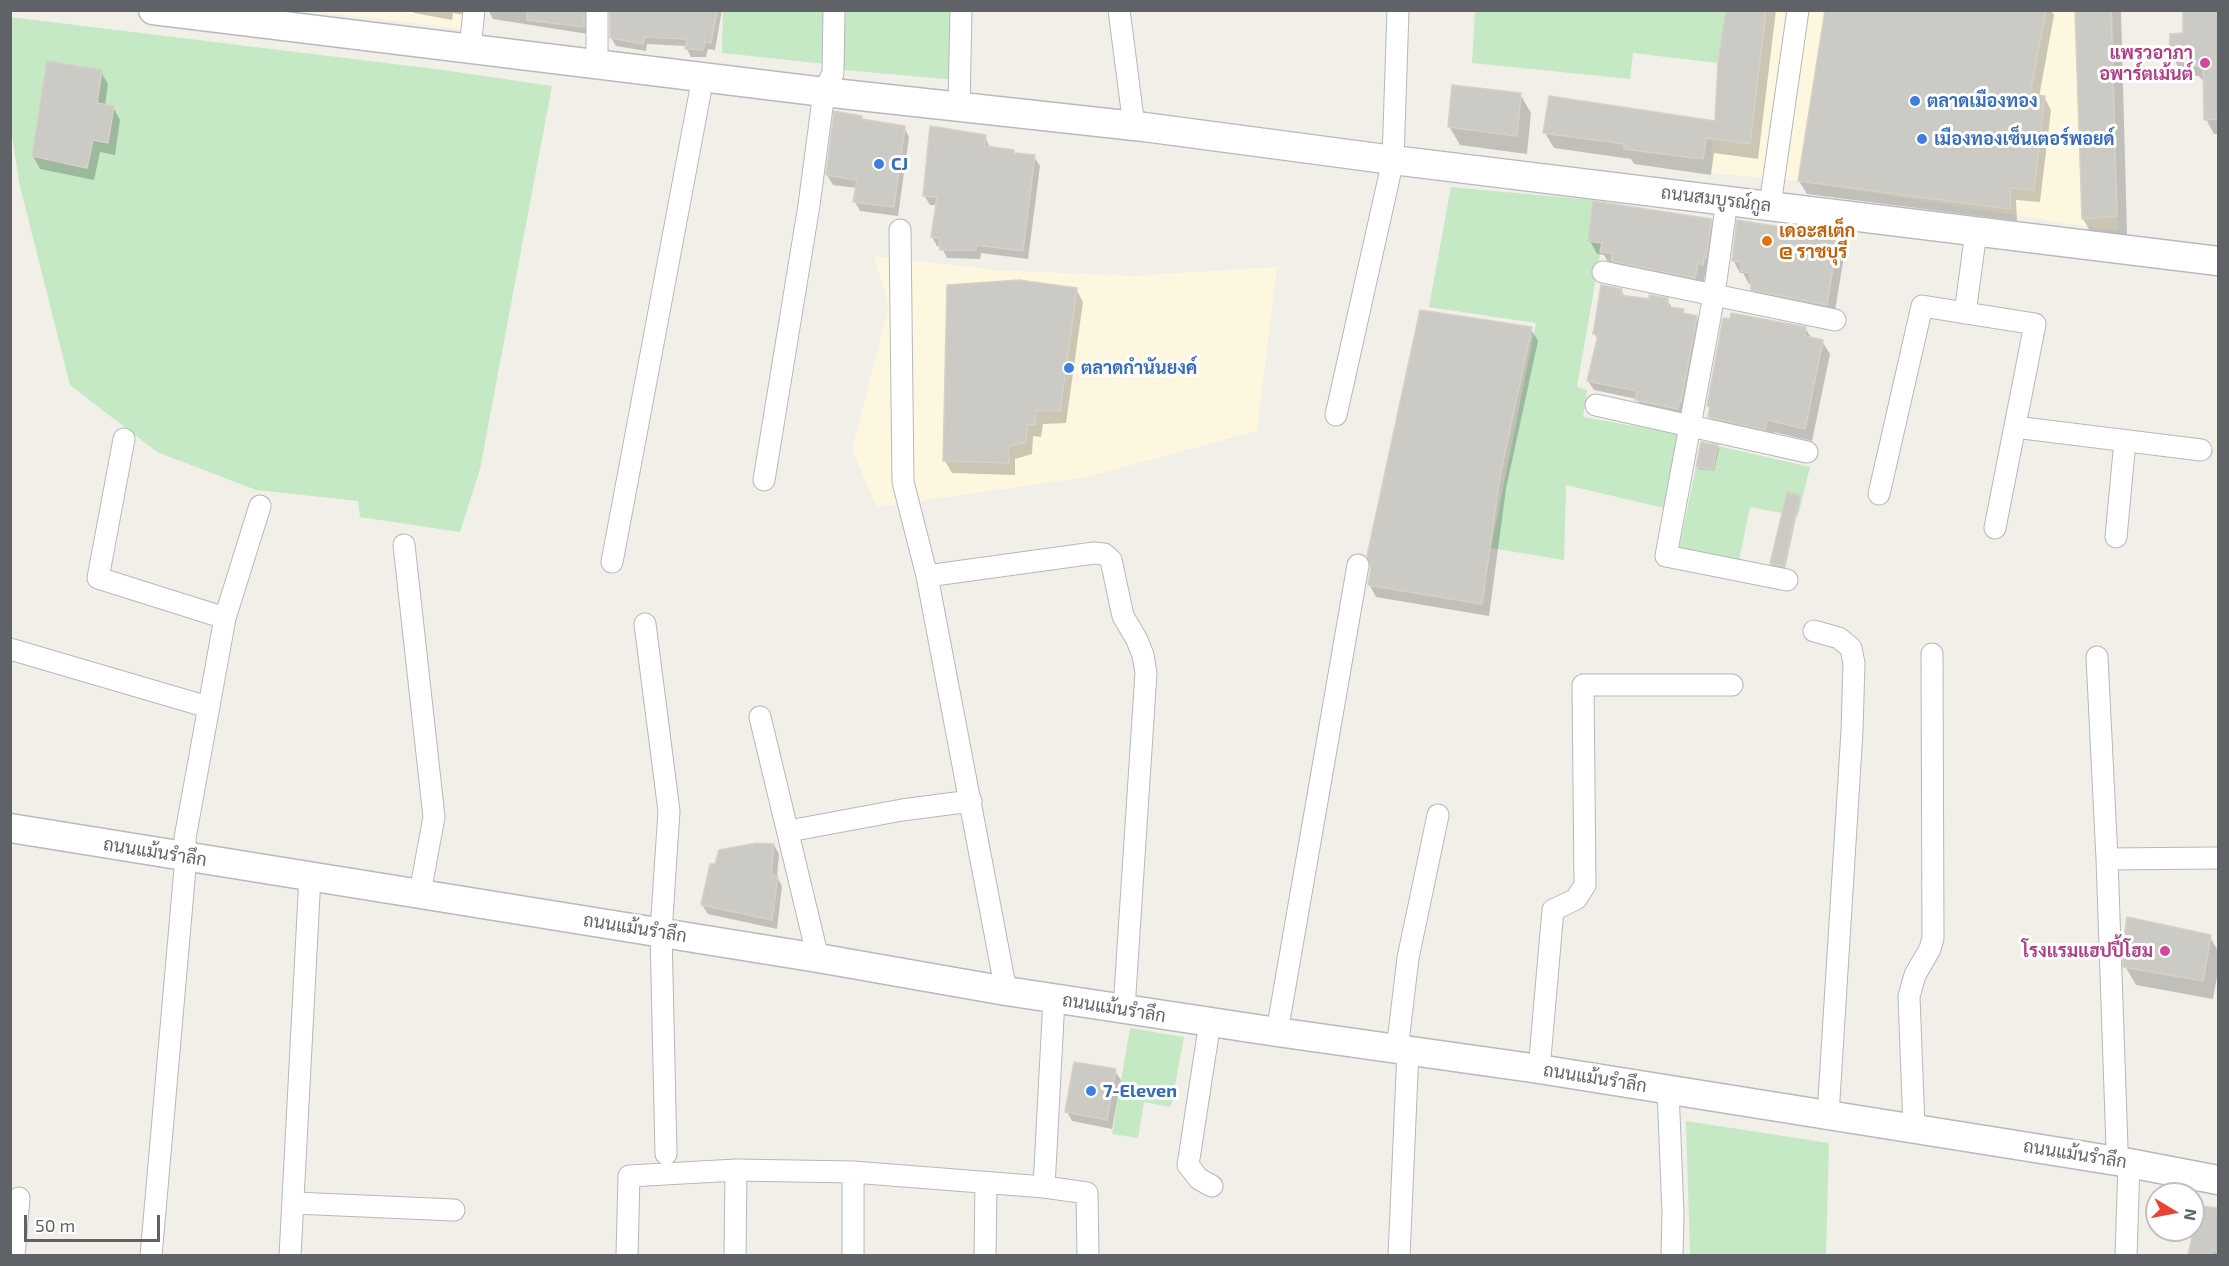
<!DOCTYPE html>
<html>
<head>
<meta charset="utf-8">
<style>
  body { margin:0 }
  #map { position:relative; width:2229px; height:1266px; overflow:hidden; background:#f1efe8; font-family:"Exo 2",sans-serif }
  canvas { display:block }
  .frame { position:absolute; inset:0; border:12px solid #5f6368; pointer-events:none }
  .north { position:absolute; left:2145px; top:1182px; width:60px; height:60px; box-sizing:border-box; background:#fff; border:2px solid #bfc1c3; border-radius:50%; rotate:100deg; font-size:16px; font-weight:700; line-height:24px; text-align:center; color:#5f6368 }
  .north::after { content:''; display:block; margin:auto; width:21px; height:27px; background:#ea4335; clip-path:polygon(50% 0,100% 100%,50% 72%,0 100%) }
  .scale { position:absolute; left:24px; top:1215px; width:136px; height:27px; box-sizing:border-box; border:3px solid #5f6368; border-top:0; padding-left:8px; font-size:18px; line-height:21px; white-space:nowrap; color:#5f6368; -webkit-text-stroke:4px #fff; paint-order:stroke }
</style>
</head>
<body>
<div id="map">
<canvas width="2229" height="1266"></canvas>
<div class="frame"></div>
<div class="north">N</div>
<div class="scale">50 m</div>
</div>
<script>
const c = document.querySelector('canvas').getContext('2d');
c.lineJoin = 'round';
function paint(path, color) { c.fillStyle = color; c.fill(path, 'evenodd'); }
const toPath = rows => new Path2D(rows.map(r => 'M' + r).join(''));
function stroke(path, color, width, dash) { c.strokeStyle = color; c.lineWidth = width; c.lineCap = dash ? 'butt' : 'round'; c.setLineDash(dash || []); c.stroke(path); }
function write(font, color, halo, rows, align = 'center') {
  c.font = font + ' "Exo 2",Sarabun,sans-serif'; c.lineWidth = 6; c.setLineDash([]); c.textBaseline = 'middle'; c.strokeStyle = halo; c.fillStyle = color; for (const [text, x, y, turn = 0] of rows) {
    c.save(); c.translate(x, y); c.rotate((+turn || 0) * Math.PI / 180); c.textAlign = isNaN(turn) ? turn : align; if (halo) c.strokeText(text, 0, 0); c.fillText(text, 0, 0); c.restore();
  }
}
paint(toPath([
  [312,11,464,11,462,29],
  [1726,11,2113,11,2117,231,1798,181,1711,173,1718,63],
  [874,256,995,270,1131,276,1277,267,1257,431,1086,477,877,507,852,450,889,305]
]), '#fef7e0');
paint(toPath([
  [723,11,826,11,826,64,722,53],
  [844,11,953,11,956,80,844,70],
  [1475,11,1726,11,1718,63,1633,53,1630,79,1472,63],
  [10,17,443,70,552,86,480,469,460,532,360,517,358,501,256,490,157,452,70,385,19,182,10,122],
  [1451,187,1593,200,1588,241,1602,243,1577,387,1587,390,1583,417,1679,434,1664,508,1566,485,1564,560,1491,548,1536,323,1429,307],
  [1701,442,1810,467,1798,516,1750,507,1739,560,1679,549],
  [1130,1028,1184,1037,1171,1107,1144,1102,1138,1138,1112,1134],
  [1686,1121,1829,1143,1826,1254,1835,1255,1690,1255]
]), '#c5e8c5');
paint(toPath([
  [413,10,469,10,466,15,453,13,452,20,414,13],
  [488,10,591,10,588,34,493,19],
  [610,10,722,10,715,50,708,49,706,57,691,57,687,49,687,46,647,44,646,51,616,46,611,38],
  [1728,10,1776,10,1758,159,1714,153,1711,175,1634,164,1631,159,1554,148,1545,133,1716,123],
  [1826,10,2051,10,2054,15,2039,97,2044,97,2051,110,2040,202,2016,200,2017,221,1807,194,1799,181],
  [2077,10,2121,10,2127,234,2094,238,2083,219],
  [2184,10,2218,10,2218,134,2214,134,2206,119,2205,80,2202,80,2199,76,2183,75,2170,53,2184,34],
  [101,72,108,84,105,106,113,107,120,120,115,155,100,152,94,180,40,169,33,156],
  [1520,94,1531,113,1527,154,1460,145,1449,126],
  [861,117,864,121,904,127,909,137,898,216,860,211,855,202,857,188,833,185,827,175],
  [985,136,990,148,1013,151,1015,155,1034,157,1040,166,1028,259,981,253,980,259,947,258,941,246,937,246,932,237,937,205,930,205,924,195],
  [1711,221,1718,233,1710,277,1705,275,1702,290,1609,264,1604,255,1597,254,1590,241],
  [1838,237,1845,250,1834,317,1760,302,1753,289,1752,284,1749,284,1743,273,1740,273,1733,260],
  [1076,289,1083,302,1066,423,1043,424,1041,437,1033,436,1032,454,1015,459,1015,475,952,473,945,461],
  [1621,290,1625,297,1650,301,1667,300,1673,309,1683,311,1684,314,1696,317,1702,326,1683,417,1642,409,1637,399,1594,390,1588,381,1598,340,1594,333],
  [1805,328,1812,339,1822,341,1830,354,1812,441,1774,432,1772,442,1717,429,1710,417,1711,411,1708,406],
  [1531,329,1538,341,1506,489,1489,616,1376,597,1369,584],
  [1717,447,1719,449,1714,471,1699,469,1697,466],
  [1799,496,1800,499,1785,568,1773,566,1772,563],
  [774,845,779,854,777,877,782,886,777,929,708,914,702,905,717,866],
  [2210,937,2218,951,2218,971,2213,999,2136,985,2125,966],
  [1115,1071,1121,1080,1112,1129,1072,1121,1067,1112],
  [2200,1207,2218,1210,2218,1256,2190,1254]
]), '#0003');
const building = toPath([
  [528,10,584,10,584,27,527,20,528,10],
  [610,10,717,10,711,43,705,42,703,50,685,49,687,39,644,37,643,44,610,38,610,10],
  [1726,10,1766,10,1750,144,1706,138,1703,159,1624,149,1624,144,1543,133,1549,96,1715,121,1718,63,1726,10],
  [1825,10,2046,10,2030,94,2045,96,2034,190,2010,188,2010,209,1798,181,1825,10],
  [2075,10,2111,10,2117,216,2082,219,2075,10],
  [2183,10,2218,10,2218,119,2204,120,2203,65,2192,66,2192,62,2173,61,2173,54,2169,53,2170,34,2183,33,2183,10],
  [47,61,102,70,97,103,114,106,108,143,93,140,87,168,32,156,47,61],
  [1452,85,1521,93,1517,136,1448,127,1452,85],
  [834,111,862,116,862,119,905,126,894,207,853,202,857,180,826,175,834,111],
  [930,126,986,135,985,146,1014,150,1014,153,1035,155,1023,251,976,245,976,250,940,250,939,238,931,237,937,197,923,196,930,126],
  [1593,201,1712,219,1706,258,1704,258,1703,265,1698,263,1695,278,1612,261,1612,253,1600,252,1602,243,1588,241,1593,201],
  [1737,220,1838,236,1827,305,1751,290,1750,273,1741,271,1741,262,1732,261,1737,220],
  [1019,280,1077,288,1060,411,1036,411,1035,425,1027,424,1026,442,1008,447,1009,463,943,461,947,285,1019,280],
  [1601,285,1622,289,1621,295,1649,299,1649,295,1668,298,1668,307,1684,309,1683,313,1697,316,1681,402,1679,402,1678,409,1635,400,1637,391,1587,381,1598,335,1593,334,1601,285],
  [1420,310,1532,327,1500,476,1482,604,1368,585,1371,567,1367,556,1420,310],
  [1731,313,1806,327,1805,336,1823,340,1805,429,1767,420,1765,430,1708,417,1710,406,1707,406,1723,318,1730,319,1731,313],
  [1701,442,1718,445,1713,470,1696,467,1701,442],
  [1787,492,1800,495,1784,566,1770,564,1787,492],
  [757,843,774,844,771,875,778,876,772,920,701,905,710,864,715,864,719,850,757,843],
  [2127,917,2211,935,2203,981,2123,967,2123,946,2127,917],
  [1074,1062,1116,1069,1107,1120,1065,1112,1074,1062],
  [2199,1206,2218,1208,2218,1251,2212,1250,2211,1256,2188,1255,2199,1206]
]);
paint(building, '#cccac5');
stroke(building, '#d6d1c6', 1.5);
const street = toPath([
  [1119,10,1134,126],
  [470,49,474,10],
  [597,64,597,10],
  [959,106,961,10],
  [1727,200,1714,295,1666,556,1787,580],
  [1770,205,1798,10],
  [900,230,903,482,927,576,1006,991],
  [1603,272,1835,320],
  [1965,313,1976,232],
  [1596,405,1807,452],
  [1336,415,1393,160,1398,10],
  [2015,427,2201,450],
  [124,439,98,578,225,618],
  [764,480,809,205,824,92,833,73,834,10],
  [1879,494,1922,306,2035,324,1995,528],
  [2116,537,2125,441],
  [404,545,434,817,420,893],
  [612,562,703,77],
  [927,576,1094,553,1104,554,1111,560,1123,616,1137,640,1143,655,1146,673,1124,1009],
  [645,624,669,811,661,932,666,1154],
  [1814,631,1839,638,1851,648,1854,663,1852,731,1828,1115],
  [10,649,208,707],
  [2097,657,2107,859,2117,1147,2115,1161],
  [760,717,818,958],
  [789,831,902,810,971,801],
  [2107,859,2218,858],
  [1210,1022,1188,1165,1199,1179,1212,1186],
  [1277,1032,1358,565],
  [1397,1050,1408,958,1438,815],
  [1539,1069,1553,910,1576,899,1585,885,1583,685,1732,685],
  [1668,1089,1673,1214,1672,1256],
  [1914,1128,1909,996,1915,975,1930,949,1933,938,1932,654],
  [853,1172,853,1256],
  [1044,1187,1054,999],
  [294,1203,454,1210],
  [14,1256,19,1198],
  [151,1256,186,857,185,838,225,618,260,506],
  [290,1256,310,876],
  [627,1256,629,1176,736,1170,853,1172,1044,1187,1087,1193,1088,1256],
  [735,1256,736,1170],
  [985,1256,986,1184],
  [1399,1256,1408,1051],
  [2126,1256,2129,1163]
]);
const secondary = toPath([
  [153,10,824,92,1144,127,1393,160,2218,261],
  [10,828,818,958,1006,991,1277,1032,1539,1069,2129,1163,2218,1180]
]);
stroke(street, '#b5b8bc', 23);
stroke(secondary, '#b6babf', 31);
stroke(street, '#fff', 21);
stroke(secondary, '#fff', 28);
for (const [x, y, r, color] of [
  [2205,63,6,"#d1479c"],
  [1915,101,6,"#3f7fe0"],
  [1922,139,6,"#3f7fe0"],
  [879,164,6,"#3f7fe0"],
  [1767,241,6,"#e8710a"],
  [1069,368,6,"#3f7fe0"],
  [2165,951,6,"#d1479c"],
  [1091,1091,6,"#3f7fe0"]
]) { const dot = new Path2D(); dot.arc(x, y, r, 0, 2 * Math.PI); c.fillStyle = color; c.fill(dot); stroke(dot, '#fff', 2); }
write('bold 18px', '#b23c85', '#fff', [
  ["แพรวอาภา",2193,53],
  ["อพาร์ตเม้นต์",2193,74],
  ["โรงแรมแฮปปี้โฮม",2153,951]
], 'right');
write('bold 18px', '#366cbe', '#fff', [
  ["ตลาดเมืองทอง",1927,101],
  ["เมืองทองเซ็นเตอร์พอยด์",1934,139],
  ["CJ",891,164],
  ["ตลาดกำนันยงค์",1081,368],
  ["7-Eleven",1103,1091]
], 'left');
write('18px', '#5f6368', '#fff', [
  ["ถนนสมบูรณ์กูล",1716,199,7],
  ["ถนนแม้นรำลึก",155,852,9],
  ["ถนนแม้นรำลึก",635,928,9],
  ["ถนนแม้นรำลึก",1114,1008,9],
  ["ถนนแม้นรำลึก",1595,1078,9],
  ["ถนนแม้นรำลึก",2075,1154,9]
]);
write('bold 18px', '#c56008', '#fff', [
  ["เดอะสเต็ก",1779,231],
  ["@ ราชบุรี",1779,252]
], 'left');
</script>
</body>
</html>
